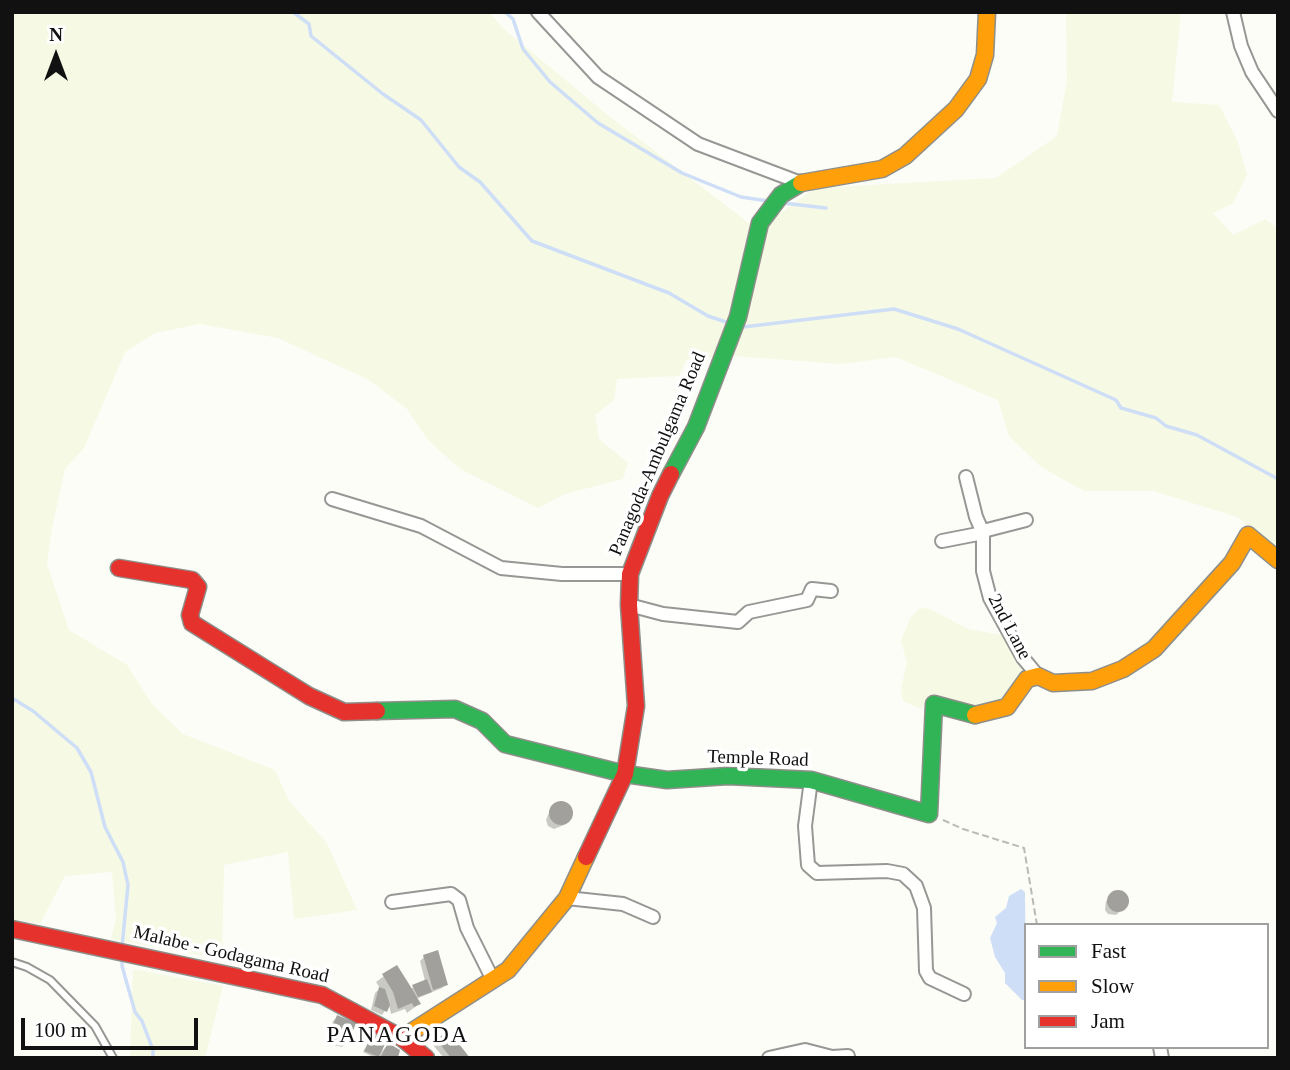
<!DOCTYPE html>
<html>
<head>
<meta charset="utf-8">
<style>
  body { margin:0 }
  #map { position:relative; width:1290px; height:1070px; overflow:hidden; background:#fdfdf7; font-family:"Times New Roman",serif }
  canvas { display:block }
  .frame { position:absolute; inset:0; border:14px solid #111; pointer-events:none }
  .legend { position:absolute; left:1024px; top:923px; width:245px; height:126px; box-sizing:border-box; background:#fff; border:2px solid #a0a0a0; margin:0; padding:9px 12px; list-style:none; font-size:21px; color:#111 }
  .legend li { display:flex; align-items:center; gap:14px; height:35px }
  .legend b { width:35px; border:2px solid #a0a0a0 }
  .north { position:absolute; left:21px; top:21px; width:70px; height:70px; -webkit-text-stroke:5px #fff; paint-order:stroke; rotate:0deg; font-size:19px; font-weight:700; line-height:28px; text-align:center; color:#111 }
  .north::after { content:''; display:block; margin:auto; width:24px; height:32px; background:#111; clip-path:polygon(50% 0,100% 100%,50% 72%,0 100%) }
  .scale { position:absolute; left:21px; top:1018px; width:177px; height:32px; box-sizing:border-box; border:4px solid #111; border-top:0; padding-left:9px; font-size:21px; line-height:24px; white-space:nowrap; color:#111; -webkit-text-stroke:5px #fff; paint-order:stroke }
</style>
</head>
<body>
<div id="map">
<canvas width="1290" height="1070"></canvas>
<div class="frame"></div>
<ul class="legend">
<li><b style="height:9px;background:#30b455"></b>Fast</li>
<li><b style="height:9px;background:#ff9f0a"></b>Slow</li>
<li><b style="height:9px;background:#e5322d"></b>Jam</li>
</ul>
<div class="north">N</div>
<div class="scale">100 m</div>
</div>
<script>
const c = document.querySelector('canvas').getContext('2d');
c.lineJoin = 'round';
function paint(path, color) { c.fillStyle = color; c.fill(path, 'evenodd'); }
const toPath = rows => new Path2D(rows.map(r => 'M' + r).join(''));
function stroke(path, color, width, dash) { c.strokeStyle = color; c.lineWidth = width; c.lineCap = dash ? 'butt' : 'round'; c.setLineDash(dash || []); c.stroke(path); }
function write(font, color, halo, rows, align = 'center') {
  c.font = font + ' "Times New Roman",serif'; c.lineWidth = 7; c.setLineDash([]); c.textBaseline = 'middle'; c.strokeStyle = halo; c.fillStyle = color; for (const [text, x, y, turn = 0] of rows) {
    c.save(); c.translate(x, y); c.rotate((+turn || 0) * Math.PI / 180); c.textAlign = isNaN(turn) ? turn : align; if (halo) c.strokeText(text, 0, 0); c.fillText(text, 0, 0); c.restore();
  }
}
paint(toPath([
  [12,12,489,12,505,30,609,116,750,224,719,357,687,359,679,376,617,379,614,400,595,415,599,439,628,463,623,479,565,494,538,508,460,469,428,440,407,409,369,380,278,338,200,324,155,333,125,352,84,448,65,469,52,528,47,564,69,630,127,665,152,704,183,734,275,770,289,801,327,843,357,910,294,919,288,852,224,865,222,959,111,939,116,919,112,872,65,876,40,924,12,919],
  [1066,12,1181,12,1172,102,1219,105,1238,142,1247,175,1233,203,1213,213,1233,235,1265,219,1278,228,1278,549,1237,517,1154,491,1084,491,1041,467,1009,436,998,400,896,357,841,364,732,356,767,223,815,188,996,178,1057,136,1067,80],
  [920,608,930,609,968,629,1002,635,1012,646,1022,666,1022,677,1002,703,966,709,928,697,921,709,903,701,901,688,907,662,901,641,910,618],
  [133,969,223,986,205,1058,130,1058]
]), '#f6f9e4');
paint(toPath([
  [1021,889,1025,892,1026,1000,1022,1000,1005,983,1005,973,995,957,990,938,997,923,995,917,1006,908,1009,896]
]), '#cedef6');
paint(toPath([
  [561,803,567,805,571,815,564,825,554,829,548,826,546,820,550,810],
  [1119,893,1124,895,1127,900,1126,906,1116,915,1108,914,1105,910,1106,901],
  [424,957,446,984,442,988,416,999,419,1004,407,1013,405,1009,391,1014,389,1005,382,1015,371,1010,375,993,380,988,376,982,396,967,410,989,425,981,420,961],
  [337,1017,346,1043,342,1047,325,1043,333,1021],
  [372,1037,380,1053,388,1045,396,1058,379,1058,381,1052,375,1058,363,1052],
  [437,1041,468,1058,444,1058,433,1045]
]), '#0003');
stroke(toPath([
  [293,12,309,24,311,36,383,94,421,120,459,167,480,182,532,241,669,293,708,316,729,323],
  [505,12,513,19,523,49,550,82,598,123,682,173,741,197,768,201],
  [783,203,826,208],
  [743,327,894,309,958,329,1116,400,1121,408,1156,418,1166,426,1197,435,1278,479],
  [12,698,33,711,77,748,91,772,105,827,123,862,128,885,122,947],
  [122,958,122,966,135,1012,142,1021,153,1050,153,1058]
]), '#cedef6', 3.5);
paint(toPath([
  '549 813a12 12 0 1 1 24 0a12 12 0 1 1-24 0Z',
  '1107 901a11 11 0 1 1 22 0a11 11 0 1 1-22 0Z',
  [438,950,448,985,433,990,423,955],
  [397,965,409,984,421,1004,414,1007,412,1003,398,1009,393,992,382,974],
  [427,979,432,992,418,997,412,985],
  [379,987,385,989,390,1005,387,1012,374,1006],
  [337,1015,356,1023,348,1044,328,1038],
  [449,1031,470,1058,451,1058,436,1039],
  [373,1033,386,1042,379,1057,364,1051],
  [388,1043,400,1050,398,1058,380,1058]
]), '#a1a09c');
const lane = toPath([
  [12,962,27,967,50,980,95,1026,113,1058]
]);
const street = toPath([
  [538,12,598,77,698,144,801,183],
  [1233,12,1241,46,1252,72,1278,111],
  [966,477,976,517,983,533,983,571,990,598,1023,658,1038,676],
  [332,499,421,526,501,568,562,574,630,574],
  [942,541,983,533,987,530,1026,520],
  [629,605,663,614,738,622,749,612,807,600,812,589,831,591],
  [811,780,805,826,808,865,817,873,887,871,903,874,916,886,924,908,926,971,930,978,964,994],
  [567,898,623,904,653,917],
  [392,902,451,894,459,900,467,928,493,980],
  [1160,1047,1162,1058],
  [769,1058,805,1050,832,1057,848,1056]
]);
const fast = toPath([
  [671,474,696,427,738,317,760,223,781,195,801,183],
  [377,711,455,709,482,721,505,744,625,774,667,780,728,776,811,780,929,814,934,704,975,715]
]);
const slow = toPath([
  [801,183,882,169,905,156,956,109,978,79,985,55,987,12],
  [975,715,1007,707,1027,679,1038,676,1053,683,1092,681,1123,669,1154,649,1232,563,1248,535,1278,560],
  [402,1038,508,970,567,898,586,857]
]);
const jam = toPath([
  [119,568,192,580,198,587,190,615,192,623,309,696,344,712,377,711],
  [586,857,625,774,636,706,629,605,630,574,660,496,671,474],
  [12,929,322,995,402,1038,426,1058]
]);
stroke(lane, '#979795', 10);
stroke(street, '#979795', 16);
stroke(fast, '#8e8e8b', 19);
stroke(slow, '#8e8e8b', 19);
stroke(jam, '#8e8e8b', 19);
stroke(toPath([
  [943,820,963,829,1024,848,1037,925]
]), '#b9b9b8', 2, [7, 3.5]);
stroke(lane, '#fffffe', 6);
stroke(street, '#fffffe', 12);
stroke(fast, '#30b455', 16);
stroke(slow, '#ff9f0a', 16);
stroke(jam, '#e5322d', 16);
write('19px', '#111', '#fff', [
  ["Panagoda-Ambulgama Road",658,454,-67],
  ["2nd Lane",1009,627,62],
  ["Temple Road",758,759,2],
  ["Malabe - Godagama Road",231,955,13]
]);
c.letterSpacing = '2px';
write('23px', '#111', '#fff', [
  ["PANAGODA",398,1036]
]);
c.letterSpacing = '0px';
</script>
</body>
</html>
